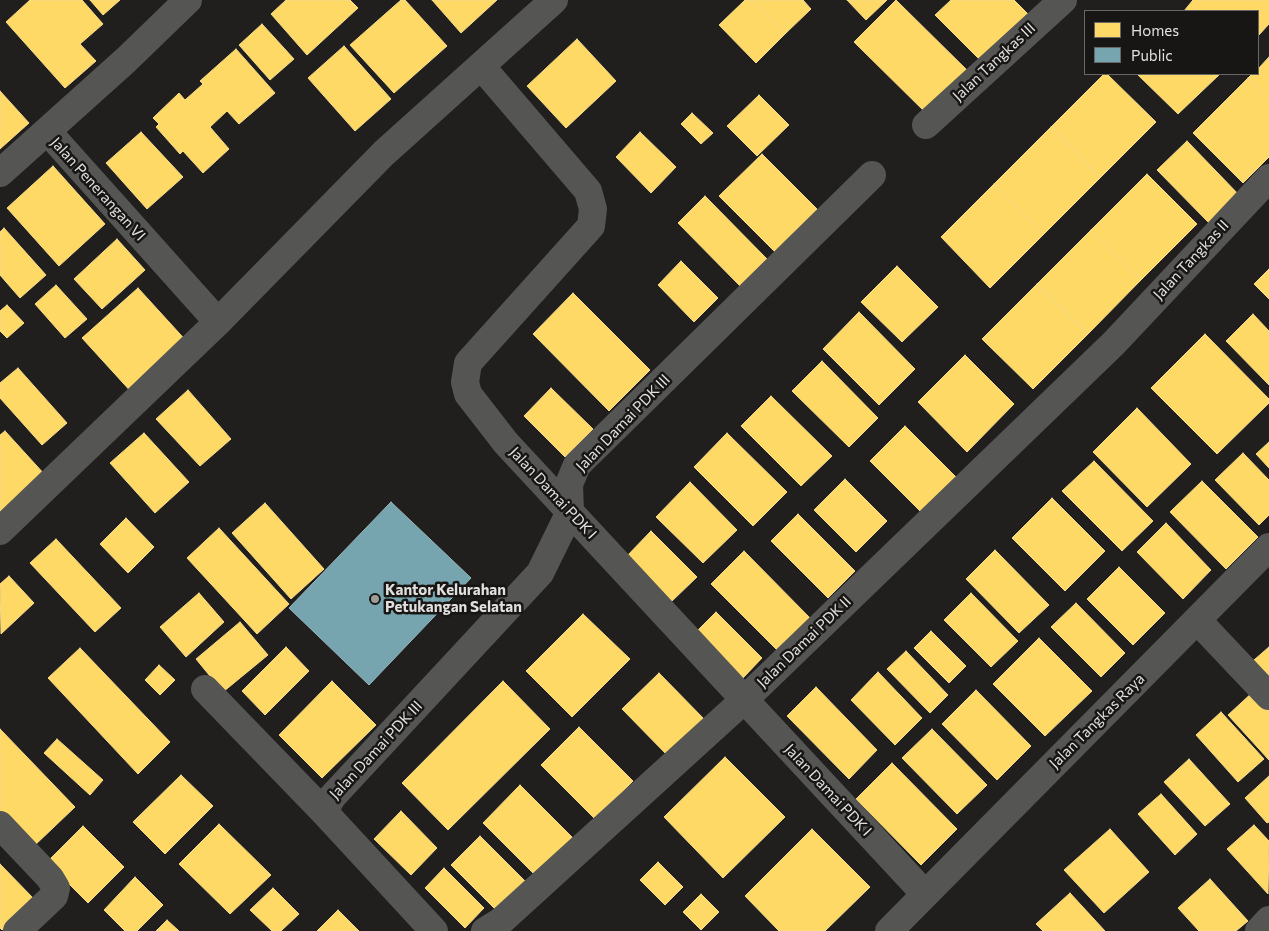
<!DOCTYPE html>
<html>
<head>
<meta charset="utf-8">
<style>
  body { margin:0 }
  #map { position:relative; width:1269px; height:931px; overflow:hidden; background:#201f1e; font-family:Commissioner,sans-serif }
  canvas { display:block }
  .legend { position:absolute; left:1084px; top:10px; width:175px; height:65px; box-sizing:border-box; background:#181614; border:1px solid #696765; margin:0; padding:6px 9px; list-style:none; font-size:15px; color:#e2e0df }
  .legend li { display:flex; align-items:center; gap:10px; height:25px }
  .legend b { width:25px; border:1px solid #696765 }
</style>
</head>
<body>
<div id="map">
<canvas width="1269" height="931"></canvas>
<ul class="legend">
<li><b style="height:14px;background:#ffd966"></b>Homes</li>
<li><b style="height:14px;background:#76a5af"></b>Public</li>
</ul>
</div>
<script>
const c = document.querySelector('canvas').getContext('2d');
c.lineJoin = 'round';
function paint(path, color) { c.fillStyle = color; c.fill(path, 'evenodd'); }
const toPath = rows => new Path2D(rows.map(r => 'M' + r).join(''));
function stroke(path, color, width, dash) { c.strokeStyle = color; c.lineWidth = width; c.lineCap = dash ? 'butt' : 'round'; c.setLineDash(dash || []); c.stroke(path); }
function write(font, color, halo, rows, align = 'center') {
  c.font = font + ' Commissioner,sans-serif'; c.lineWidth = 5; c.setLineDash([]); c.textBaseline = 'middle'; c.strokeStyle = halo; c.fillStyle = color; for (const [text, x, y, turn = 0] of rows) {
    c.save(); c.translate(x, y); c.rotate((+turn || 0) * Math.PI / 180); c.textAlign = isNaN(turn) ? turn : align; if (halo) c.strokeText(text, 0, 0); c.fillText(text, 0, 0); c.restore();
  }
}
const homes = toPath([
  [30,0,82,0,103,24,80,44,96,61,65,88,6,22,30,0],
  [90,0,120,0,103,15,90,0],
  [286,0,350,0,358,8,307,55,271,14,286,0],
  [401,0,405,0,447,46,394,93,350,45,401,0],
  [432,0,497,0,461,33,432,0],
  [745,0,751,0,785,34,756,63,719,25,745,0],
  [751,0,803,0,811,9,785,34,751,0],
  [847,0,887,0,866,20,847,0],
  [896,0,972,75,930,117,854,42,896,0],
  [951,0,1014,0,1033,19,986,66,935,15,951,0],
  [1193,0,1269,0,1269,24,1258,36,1258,11,1184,11,1193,0],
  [262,24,294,59,270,80,239,45,262,24],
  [577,39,616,81,566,128,527,86,577,39],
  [344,46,391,99,355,131,308,78,344,46],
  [236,49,275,93,239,124,227,111,210,127,229,149,203,173,183,151,180,154,156,127,159,124,153,118,179,93,185,100,203,84,200,81,236,49],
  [1269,57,1269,99,1248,78,1252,74,1258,74,1258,69,1269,57],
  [1104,74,1107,74,1156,122,1100,178,1051,127,1104,74],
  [1137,74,1220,74,1178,114,1137,74],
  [1248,78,1269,99,1269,157,1243,183,1193,133,1248,78],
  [0,91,29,123,0,149,0,91],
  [759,95,789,125,757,156,727,126,759,95],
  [692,113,713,133,701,144,681,124,692,113],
  [1051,127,1100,178,1044,234,994,184,1051,127],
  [141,132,183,177,147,209,106,163,141,132],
  [640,132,676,167,651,193,616,157,640,132],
  [1187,141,1241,197,1211,225,1157,170,1187,141],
  [762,154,822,214,780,257,719,196,762,154],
  [53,166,105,224,59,266,7,208,53,166],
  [1147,174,1197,224,1141,280,1091,230,1147,174],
  [994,184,1044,234,990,288,941,237,994,184],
  [705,196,768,260,741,287,678,223,705,196],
  [4,228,46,275,20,298,0,275,0,232,4,228],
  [1091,230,1141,280,1088,334,1037,284,1091,230],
  [117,239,145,270,102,309,74,279,117,239],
  [681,261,718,298,694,322,658,285,681,261],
  [897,266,938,307,902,342,861,302,897,266],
  [1269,269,1269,299,1254,284,1269,269],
  [1037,284,1088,334,1033,389,982,339,1037,284],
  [56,285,87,319,65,338,35,304,56,285],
  [138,288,190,345,134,395,82,338,138,288],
  [573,293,650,370,609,411,533,334,573,293],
  [7,305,24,323,7,338,0,331,0,311,7,305],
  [859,312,915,369,879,405,823,349,859,312],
  [1253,314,1269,331,1269,385,1226,341,1253,314],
  [1205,334,1269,399,1269,403,1217,454,1151,388,1205,334],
  [965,355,1014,404,967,452,918,402,965,355],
  [822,361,878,418,849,447,792,391,822,361],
  [18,368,67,423,42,445,0,398,0,383,18,368],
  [551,388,593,429,565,457,524,416,551,388],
  [188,390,231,439,200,466,156,419,188,390],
  [771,396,832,456,801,486,741,426,771,396],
  [1137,408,1191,464,1147,507,1093,452,1137,408],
  [905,426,959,480,924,515,870,461,905,426],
  [5,431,46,476,0,518,0,435,5,431],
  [144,433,189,482,155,513,110,463,144,433],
  [727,433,787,492,753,526,694,467,727,433],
  [1269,442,1269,468,1256,454,1269,442],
  [1243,453,1269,480,1269,515,1259,525,1215,480,1243,453],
  [1094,461,1153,521,1122,551,1062,491,1094,461],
  [845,479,887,521,856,552,814,510,845,479],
  [1202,481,1258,537,1226,569,1170,512,1202,481],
  [690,482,737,530,703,563,656,517,690,482],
  [1052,498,1105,551,1065,591,1012,538,1052,498],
  [265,503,324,569,291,599,232,533,265,503],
  [798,514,855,571,828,598,771,541,798,514],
  [126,518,154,547,128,573,100,544,126,518],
  [1166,523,1211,570,1183,599,1137,552,1166,523],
  [219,528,289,604,257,634,187,558,219,528],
  [651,531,697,577,671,602,626,557,651,531],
  [56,539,121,608,95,632,30,563,56,539],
  [995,550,1049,605,1019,633,966,579,995,550],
  [744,551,811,619,778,651,711,584,744,551],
  [1119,567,1165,613,1133,645,1087,599,1119,567],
  [9,576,34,603,1,634,0,584,9,576],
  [199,593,224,622,186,657,160,627,199,593],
  [971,593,1018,641,991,667,944,620,971,593],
  [1076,603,1125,653,1101,677,1051,627,1076,603],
  [716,612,762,658,743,678,697,631,716,612],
  [583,614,630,659,572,717,526,671,583,614],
  [240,622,268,655,223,692,196,659,240,622],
  [931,631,966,666,949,683,914,648,931,631],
  [1039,638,1092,691,1045,736,993,684,1039,638],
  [286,647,309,671,265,715,242,691,286,647],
  [1269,647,1269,677,1254,660,1269,647],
  [80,648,170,742,138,774,48,678,80,648],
  [906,651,948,695,930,713,887,669,906,651],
  [159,665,175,680,160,695,145,680,159,665],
  [878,672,922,718,895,745,851,700,878,672],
  [659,673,706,721,670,758,622,709,659,673],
  [332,681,376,725,322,778,279,735,332,681],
  [503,681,550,729,448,830,402,783,503,681],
  [816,687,877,750,849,779,787,716,816,687],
  [976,690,1031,746,997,780,942,724,976,690],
  [1254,691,1269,707,1269,760,1228,715,1254,691],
  [1221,712,1264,759,1238,782,1196,735,1221,712],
  [579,727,633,781,595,819,541,765,579,727],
  [0,729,75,807,33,847,0,813,0,729],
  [932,729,987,785,957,814,902,758,932,729],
  [57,739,103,780,90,795,44,753,57,739],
  [725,757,785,817,723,878,664,817,725,757],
  [1189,759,1230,804,1205,826,1164,782,1189,759],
  [892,763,957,829,921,865,856,799,892,763],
  [181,775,213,806,165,854,133,822,181,775],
  [1269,776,1269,822,1267,823,1245,798,1269,776],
  [520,785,579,844,541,881,483,823,520,785],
  [1161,794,1197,834,1175,855,1138,814,1161,794],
  [401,811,437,848,411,875,374,839,401,811],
  [219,824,271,875,230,914,179,864,219,824],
  [1254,825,1269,841,1268,894,1227,849,1254,825],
  [83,826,124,867,88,903,47,862,83,826],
  [812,829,870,887,825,931,779,931,745,896,812,829],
  [1110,829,1149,872,1104,913,1064,870,1110,829],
  [480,836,530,886,501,915,451,865,480,836],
  [658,862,683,887,665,905,640,880,658,862],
  [0,864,34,899,2,930,0,928,0,864],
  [444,868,484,908,465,928,425,888,444,868],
  [135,877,163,905,137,931,125,931,104,910,135,877],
  [1210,879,1248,921,1236,931,1199,931,1178,908,1210,879],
  [273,888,299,914,281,931,272,931,250,910,273,888],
  [1070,893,1105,931,1043,931,1036,924,1070,893],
  [701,894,719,912,701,930,683,912,701,894],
  [338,910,359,931,317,931,338,910],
  [167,920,179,931,156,931,167,920]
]);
paint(homes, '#ffd966');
stroke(homes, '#f6db8a', 1);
const public = toPath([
  [391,502,471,578,369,685,289,608,391,502]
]);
paint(public, '#76a5af');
stroke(public, '#96b7bd', 1);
stroke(toPath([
  [481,66,588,191,593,209,591,226,468,363,465,382,468,394,506,443,925,894],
  [926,125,1063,0],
  [48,132,218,322],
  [0,173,126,60,188,0],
  [0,531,218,322,384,153,554,0],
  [1197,620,1269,696],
  [205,689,324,812,434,931],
  [324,812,332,797,540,573,570,512,569,484,577,465,872,175],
  [0,825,50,878,56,888,54,896,17,931],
  [485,931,501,921,744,700,1114,343,1269,178],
  [889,931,1269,547],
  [1259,931,1269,920]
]), '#555554', 28);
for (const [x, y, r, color] of [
  [375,599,5,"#9e9c9b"]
]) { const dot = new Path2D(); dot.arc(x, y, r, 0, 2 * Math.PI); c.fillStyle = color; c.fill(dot); stroke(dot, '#181614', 2); }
write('15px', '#e2e0df', '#181614', [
  ["Jalan Tangkas III",994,62,-43],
  ["Jalan Penerangan VI",98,189,48],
  ["Jalan Tangkas II",1191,260,-47],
  ["Jalan Damai PDK III",623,423,-46],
  ["Jalan Damai PDK I",553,493,47],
  ["Jalan Damai PDK II",804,642,-44],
  ["Jalan Tangkas Raya",1097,721,-45],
  ["Jalan Damai PDK III",376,750,-47],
  ["Jalan Damai PDK I",828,790,47]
]);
write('bold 15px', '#e2e0df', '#181614', [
  ["Kantor Kelurahan",385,590],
  ["Petukangan Selatan",385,607]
], 'left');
</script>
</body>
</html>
